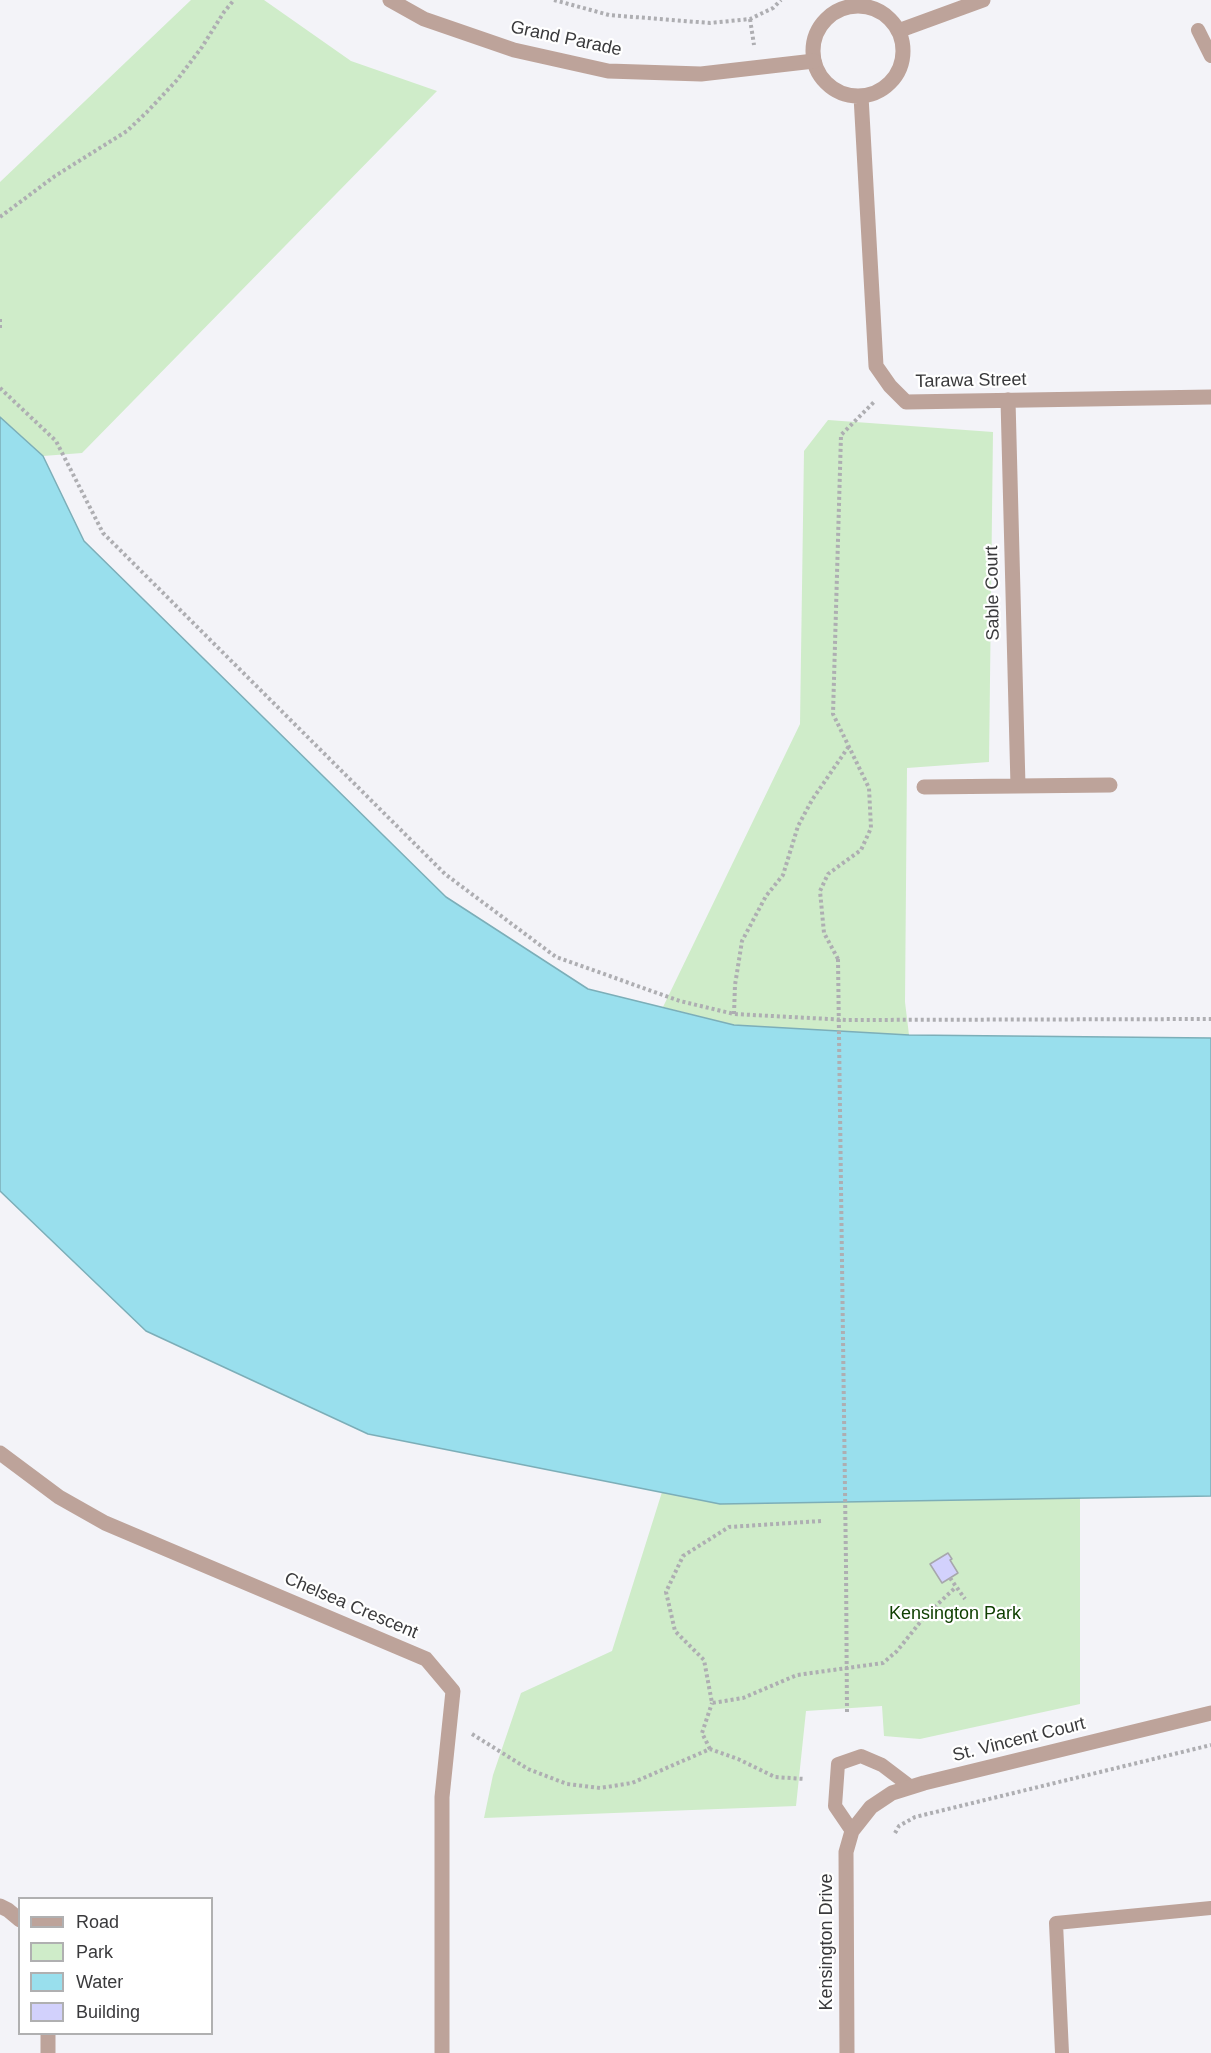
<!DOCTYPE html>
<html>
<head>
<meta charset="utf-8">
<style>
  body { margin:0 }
  #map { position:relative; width:1211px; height:2053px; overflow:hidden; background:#f3f3f8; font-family:Helvetica,sans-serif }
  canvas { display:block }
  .legend { position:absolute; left:18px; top:1897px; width:195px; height:138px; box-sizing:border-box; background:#fff; border:2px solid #b0b0b1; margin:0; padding:8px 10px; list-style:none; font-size:18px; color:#3a3a3c }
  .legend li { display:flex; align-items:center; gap:12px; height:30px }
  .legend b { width:30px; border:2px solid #b0b0b1 }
</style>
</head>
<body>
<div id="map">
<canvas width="1211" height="2053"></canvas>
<ul class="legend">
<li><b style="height:8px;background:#bda39a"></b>Road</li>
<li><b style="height:16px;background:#cfecc9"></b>Park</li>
<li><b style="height:16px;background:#99dfed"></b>Water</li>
<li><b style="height:16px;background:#d2d1fc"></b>Building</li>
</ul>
</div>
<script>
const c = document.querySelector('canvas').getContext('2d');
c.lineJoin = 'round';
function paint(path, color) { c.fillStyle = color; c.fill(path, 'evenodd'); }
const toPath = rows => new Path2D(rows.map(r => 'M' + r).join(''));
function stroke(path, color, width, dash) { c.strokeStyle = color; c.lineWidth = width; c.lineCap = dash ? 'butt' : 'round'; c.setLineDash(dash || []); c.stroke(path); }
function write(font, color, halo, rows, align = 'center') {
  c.font = font + ' Helvetica,sans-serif'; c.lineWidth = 4.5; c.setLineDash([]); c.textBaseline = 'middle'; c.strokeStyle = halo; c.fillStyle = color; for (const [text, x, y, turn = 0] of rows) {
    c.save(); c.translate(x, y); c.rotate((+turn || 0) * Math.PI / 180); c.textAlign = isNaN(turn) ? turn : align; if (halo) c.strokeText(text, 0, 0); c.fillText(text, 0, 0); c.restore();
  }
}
paint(toPath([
  [191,0,264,0,351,61,437,91,82,453,43,456,0,417,0,182],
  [828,420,993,432,989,762,907,768,905,1002,909,1035,734,1025,663,1007,800,724,804,451],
  [662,1492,720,1504,1080,1498,1080,1704,920,1739,884,1736,882,1706,806,1711,796,1806,484,1818,493,1775,521,1693,612,1651]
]), '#cfecc9');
const water = toPath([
  [0,417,43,456,84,541,446,897,588,989,734,1025,909,1035,1211,1038,1211,1496,720,1504,368,1434,146,1331,0,1191,0,417]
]);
paint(water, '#99dfed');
stroke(water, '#7caeb8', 1.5);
const building = toPath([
  [948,1553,952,1559,950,1560,958,1573,942,1583,930,1564,948,1553]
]);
paint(building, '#d2d1fc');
stroke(building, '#a7a7ac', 1.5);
stroke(toPath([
  [554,0,609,15,710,23,750,19,773,8,781,0],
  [750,19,754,45],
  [0,217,55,176,127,131,147,112,177,80,202,47,224,12,234,0],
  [0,319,0,329],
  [0,388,56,441,103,533,445,874,556,957,680,1001,734,1014,848,1020,1211,1019],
  [838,959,824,933,820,891,828,874,861,850,871,828,869,788,833,714,841,435,874,402],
  [734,1014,735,985,742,941,766,896,783,875,798,826,812,800,849,746],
  [821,1521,729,1527,683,1556,666,1592,675,1631,704,1660,712,1703,743,1698,797,1675,883,1663,897,1651,926,1615,956,1587],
  [846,1565,847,1714],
  [950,1578,965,1599],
  [472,1734,528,1769,567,1784,600,1788,632,1783,710,1749,738,1759,775,1777,805,1779],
  [710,1749,702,1733,712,1703],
  [895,1833,899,1826,915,1817,1211,1745]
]), '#aeaeb2', 4, [3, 3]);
stroke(toPath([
  [1198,30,1211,56],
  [852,1831,835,1806,838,1764,861,1756,882,1765,911,1787],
  [1062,2053,1056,1923,1211,1908]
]), '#bda39a', 14);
stroke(toPath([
  '813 51a45 45 0 1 1 90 0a45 45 0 1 1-90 0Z',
  [898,31,983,0],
  [861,96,876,366,890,386,906,402,1211,397],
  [1008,400,1018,786],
  [924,787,1110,785],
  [0,1453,59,1497,105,1523,426,1659,453,1691,442,1797,442,2053],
  [0,1906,8,1910,20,1920],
  [48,2034,48,2053],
  [847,2053,846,1852,852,1831,871,1807,892,1793,924,1783,1211,1713]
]), '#bda39a', 15);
stroke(toPath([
  [390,0,424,19,514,50,608,71,701,74,814,61]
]), '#bda39a', 15);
stroke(toPath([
  [838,959,846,1565]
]), '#aeaeb2', 4, [3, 3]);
write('18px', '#3a3a3c', '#fff', [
  ["Grand Parade",566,39,12],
  ["Tarawa Street",971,381,-1],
  ["Sable Court",993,593,-91],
  ["Chelsea Crescent",351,1606,23],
  ["St. Vincent Court",1019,1740,-14],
  ["Kensington Drive",827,1942,-90]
]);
write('18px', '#104002', '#fff', [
  ["Kensington Park",955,1614]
]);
</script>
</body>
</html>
